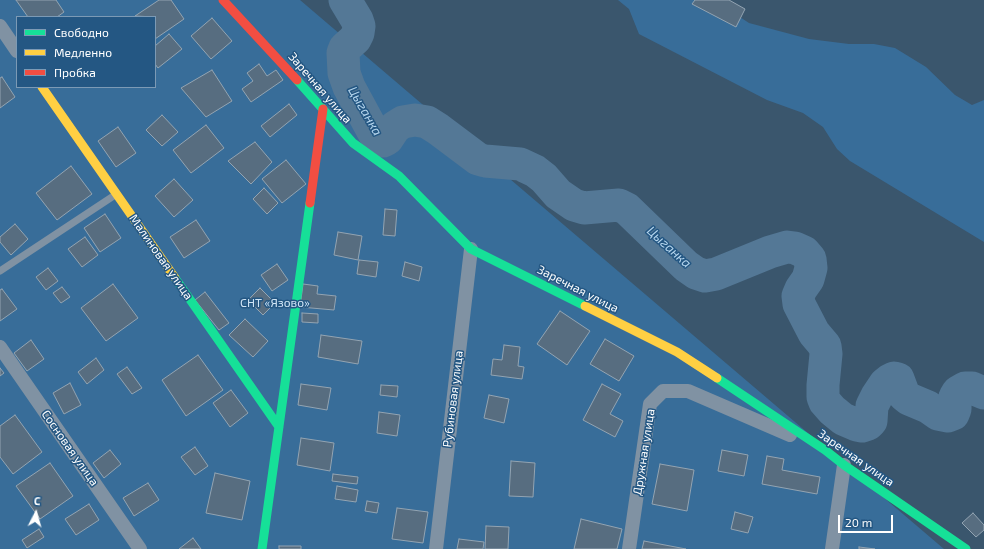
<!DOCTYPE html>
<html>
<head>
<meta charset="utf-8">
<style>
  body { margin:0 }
  #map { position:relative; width:984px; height:549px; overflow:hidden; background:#3a566d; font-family:"Exo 2",sans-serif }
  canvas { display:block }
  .legend { position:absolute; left:16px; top:16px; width:140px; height:72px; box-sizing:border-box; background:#245783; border:1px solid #7c9ab5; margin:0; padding:5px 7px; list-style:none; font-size:12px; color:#fff }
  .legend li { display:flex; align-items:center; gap:8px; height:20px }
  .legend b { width:20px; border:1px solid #7c9ab5 }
  .north { position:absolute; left:16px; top:493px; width:40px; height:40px; -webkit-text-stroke:3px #245783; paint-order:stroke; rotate:6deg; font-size:11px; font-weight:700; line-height:16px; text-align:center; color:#fff }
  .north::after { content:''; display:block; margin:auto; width:14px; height:18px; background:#fff; clip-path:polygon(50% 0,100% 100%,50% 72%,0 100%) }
  .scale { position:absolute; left:838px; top:515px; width:55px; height:18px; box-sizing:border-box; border:2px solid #fff; border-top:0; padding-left:5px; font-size:12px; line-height:14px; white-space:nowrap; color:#fff; -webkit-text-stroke:3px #245783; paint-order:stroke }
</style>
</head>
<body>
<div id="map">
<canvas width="984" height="549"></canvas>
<ul class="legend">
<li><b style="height:5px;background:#16e098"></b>Свободно</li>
<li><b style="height:5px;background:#ffcf43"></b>Медленно</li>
<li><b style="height:5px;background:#f24e42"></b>Пробка</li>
</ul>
<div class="north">С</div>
<div class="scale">20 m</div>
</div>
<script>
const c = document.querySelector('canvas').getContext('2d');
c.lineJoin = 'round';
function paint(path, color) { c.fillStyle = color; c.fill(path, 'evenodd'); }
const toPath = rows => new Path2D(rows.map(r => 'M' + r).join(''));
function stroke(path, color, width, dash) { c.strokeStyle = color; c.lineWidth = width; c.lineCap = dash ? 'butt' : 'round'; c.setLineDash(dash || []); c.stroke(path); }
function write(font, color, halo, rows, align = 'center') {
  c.font = font + ' "Exo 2",sans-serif'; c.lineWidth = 3; c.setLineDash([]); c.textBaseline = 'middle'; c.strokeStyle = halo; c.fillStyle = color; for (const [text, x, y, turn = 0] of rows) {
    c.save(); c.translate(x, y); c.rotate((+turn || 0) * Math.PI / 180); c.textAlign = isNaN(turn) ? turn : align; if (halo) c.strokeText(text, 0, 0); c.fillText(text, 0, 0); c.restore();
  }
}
paint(toPath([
  [0,0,300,0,944,549,0,549],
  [17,17,155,17,155,87,17,87],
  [618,0,714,0,749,23,809,39,849,44,874,44,895,48,926,67,955,95,972,105,984,100,984,242,850,161,837,149,823,127,803,113,767,100,639,34,629,9]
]), '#386d99');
stroke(toPath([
  [345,0,357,20,359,26,358,33,355,39,345,48,343,53,344,73,349,87,375,135,379,139,383,141,387,139,395,127,403,122,415,120,427,122,438,129,478,159,485,161,520,164,535,171,544,178,558,194,574,205,584,208,619,205,627,209,686,266,696,273,705,276,716,274,770,252,787,247,795,248,804,252,810,259,811,268,808,279,801,289,798,296,799,304,814,333,825,346,826,354,823,385,823,397,825,402,832,410,843,419,857,425,862,426,868,424,871,421,872,406,877,396,885,384,890,380,894,378,898,379,904,395,909,399,928,407,938,414,948,416,953,414,955,409,955,397,958,392,965,388,972,388,984,393]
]), '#547896', 33);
const building = toPath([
  [16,0,56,0,64,12,57,17,28,17,16,0],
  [159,0,171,0,184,19,155,39,155,17,135,16,159,0],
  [695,0,729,0,745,9,736,27,692,4,695,0],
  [212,18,232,41,211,59,191,36,212,18],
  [169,34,182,49,158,68,155,64,155,46,169,34],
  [259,64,267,76,276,70,283,80,251,102,242,89,253,81,247,73,259,64],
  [212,70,232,101,206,117,181,88,212,70],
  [2,77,15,97,0,108,0,78,2,77],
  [289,104,297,115,270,137,261,126,289,104],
  [162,115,178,132,162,146,146,130,162,115],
  [206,125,224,148,191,173,173,150,206,125],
  [118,127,136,153,116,167,98,141,118,127],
  [255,142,272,162,251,184,228,161,255,142],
  [286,160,306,184,282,203,262,179,286,160],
  [71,166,92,194,57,220,36,193,71,166],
  [174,179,193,200,174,217,155,196,174,179],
  [264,188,278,203,267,214,253,199,264,188],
  [385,209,397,210,395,236,383,235,385,209],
  [105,214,121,238,100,252,84,228,105,214],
  [196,220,210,241,184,258,170,237,196,220],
  [15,224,28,239,11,255,0,242,0,237,15,224],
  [338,232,362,236,358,260,334,255,338,232],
  [85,237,98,255,82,267,68,249,85,237],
  [359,260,378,262,376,277,357,274,359,260],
  [405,262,422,267,419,281,402,276,405,262],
  [277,264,288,280,272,291,261,275,277,264],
  [48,268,58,281,46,290,36,277,48,268],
  [113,284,138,318,106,341,81,308,113,284],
  [303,284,318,286,317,294,336,296,334,310,300,307,303,284],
  [62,287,70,297,61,303,53,293,62,287],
  [260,288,275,303,263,315,248,300,260,288],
  [2,289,17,309,0,321,0,290,2,289],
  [205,292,229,323,219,330,195,300,205,292],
  [560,311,590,331,567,365,537,344,560,311],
  [302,313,318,314,318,323,302,322,302,313],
  [245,319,268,341,253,357,229,335,245,319],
  [321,335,362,341,358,364,318,357,321,335],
  [605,339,634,356,619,381,590,364,605,339],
  [31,340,44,359,27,371,14,353,31,340],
  [504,345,520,347,518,366,524,367,522,379,491,375,493,359,502,360,504,345],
  [198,355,223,390,186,416,162,380,198,355],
  [96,358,104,370,87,384,78,372,96,358],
  [127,367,142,388,132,394,117,374,127,367],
  [0,368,4,373,0,376,0,368],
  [70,383,81,405,64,414,53,393,70,383],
  [301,384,331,388,327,410,298,405,301,384],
  [602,384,621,394,610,414,623,421,615,437,583,420,602,384],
  [381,385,398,386,397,397,380,395,381,385],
  [231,390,248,413,230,427,213,403,231,390],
  [489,395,509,399,504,423,484,418,489,395],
  [379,412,400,415,397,436,377,433,379,412],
  [15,415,42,452,13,474,0,457,0,426,15,415],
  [301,438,334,443,330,471,297,465,301,438],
  [195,447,208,466,195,475,181,457,195,447],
  [110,450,121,464,104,478,93,463,110,450],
  [722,450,748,455,744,476,718,471,722,450],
  [767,456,784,459,782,470,820,477,817,494,762,484,767,456],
  [511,461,535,463,533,497,509,496,511,461],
  [50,463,73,496,40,519,16,486,50,463],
  [660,464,694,470,687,511,652,504,660,464],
  [215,473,250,481,242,520,206,513,215,473],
  [333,474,358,477,357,484,332,481,333,474],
  [148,483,159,500,134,516,123,498,148,483],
  [337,486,358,490,356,502,335,499,337,486],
  [367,501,379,503,377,513,365,511,367,501],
  [89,504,99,520,76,535,65,519,89,504],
  [397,508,428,512,423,543,392,539,397,508],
  [735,512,753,517,748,533,731,529,735,512],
  [973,513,984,525,984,530,976,537,962,523,973,513],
  [581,519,622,529,617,549,574,549,581,519],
  [486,526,509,527,508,549,485,549,486,526],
  [39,529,44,537,27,548,22,540,39,529],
  [193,538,201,549,179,549,193,538],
  [459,539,484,542,483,549,457,549,459,539],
  [644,541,686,549,642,549,644,541],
  [279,546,301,546,301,549,279,549,279,546],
  [859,547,875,549,859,549,859,547]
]);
paint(building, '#576d80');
stroke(building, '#93a4b2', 1);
stroke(toPath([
  [0,271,115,195]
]), '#8092a3', 7);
stroke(toPath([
  [0,26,17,51],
  [0,347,140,549],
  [436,549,471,249],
  [629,549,650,404,663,391,688,391,790,435],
  [832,549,844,465]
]), '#8092a3', 14);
stroke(toPath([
  [297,80,353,143,399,176,471,249,585,306],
  [175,278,279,427],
  [717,378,825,450,844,465,966,549],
  [262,549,310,203]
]), '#16e098', 9);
stroke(toPath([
  [42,87,175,278],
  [585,306,677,352,717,378]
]), '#ffcf43', 9);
stroke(toPath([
  [223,0,297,80],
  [310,203,323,109]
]), '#f24e42', 9);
write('12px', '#fff', '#245783', [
  ["Заречная улица",320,88,49],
  ["Малиновая улица",161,257,55],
  ["Заречная улица",578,289,27],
  ["Рубиновая улица",453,399,-83],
  ["Сосновая улица",70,448,55],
  ["Дружная улица",644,452,-81],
  ["Заречная улица",856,458,35]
]);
write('12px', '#d0e5f6', '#245783', [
  ["СНТ «Язово»",275,303]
]);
write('italic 13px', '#b7d7ef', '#245783', [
  ["Цыганка",365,111,60],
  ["Цыганка",669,247,42]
]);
</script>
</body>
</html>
